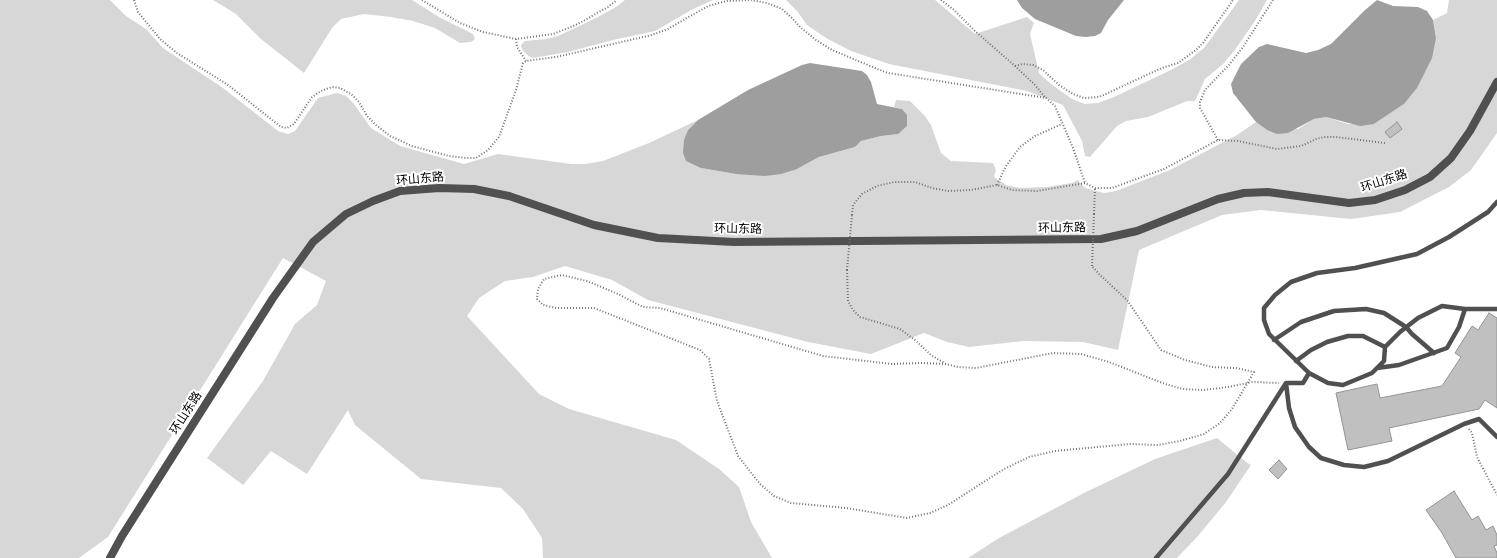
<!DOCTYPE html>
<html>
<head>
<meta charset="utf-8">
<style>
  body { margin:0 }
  canvas { display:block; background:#fff }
</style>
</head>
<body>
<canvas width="1497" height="558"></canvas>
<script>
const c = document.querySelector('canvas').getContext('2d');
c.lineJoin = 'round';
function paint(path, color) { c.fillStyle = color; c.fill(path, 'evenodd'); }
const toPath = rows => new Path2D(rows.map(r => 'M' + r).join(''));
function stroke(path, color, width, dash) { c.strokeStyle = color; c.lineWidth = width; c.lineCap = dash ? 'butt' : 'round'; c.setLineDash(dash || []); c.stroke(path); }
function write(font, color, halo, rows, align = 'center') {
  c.font = font + ' Quicksand,"Noto Sans SC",sans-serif'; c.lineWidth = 4; c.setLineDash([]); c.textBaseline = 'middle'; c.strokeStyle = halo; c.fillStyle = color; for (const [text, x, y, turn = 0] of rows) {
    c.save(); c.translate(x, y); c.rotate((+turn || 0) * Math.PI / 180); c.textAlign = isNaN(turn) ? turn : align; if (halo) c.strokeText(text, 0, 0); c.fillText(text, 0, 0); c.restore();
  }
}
paint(toPath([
  [0,0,110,0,126,16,146,29,163,48,223,88,278,131,288,134,295,131,318,98,337,93,346,96,354,104,371,128,400,146,464,164,498,154,571,164,585,164,603,161,649,143,698,120,688,130,701,168,736,174,797,169,819,157,855,147,861,141,881,136,898,134,902,109,894,107,896,100,910,101,925,116,931,125,941,153,951,161,993,163,996,170,994,177,1006,185,1020,188,1047,187,1072,183,1078,180,1085,188,1104,193,1116,191,1170,170,1237,135,1256,122,1267,130,1298,129,1314,119,1326,117,1348,124,1374,124,1404,104,1436,38,1433,20,1447,13,1449,0,1497,0,1497,133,1471,170,1449,187,1400,212,1351,219,1261,210,1222,215,1139,250,1118,350,1083,342,1023,341,969,347,947,342,924,333,871,354,808,342,648,300,612,280,565,266,533,277,505,281,479,298,467,316,539,394,569,409,676,440,719,469,739,487,751,522,772,558,543,558,542,538,523,509,501,488,421,479,355,425,348,410,307,474,271,451,243,485,207,458,263,381,295,324,317,305,326,281,283,258,108,537,79,558,0,558],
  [213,0,412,0,439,17,473,34,475,39,471,42,460,43,435,28,413,21,391,17,364,14,341,19,332,28,304,73,261,39,236,14],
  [625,0,713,0,693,9,655,31,613,40,568,52,533,58,527,55,522,49,521,45,525,41,546,39,558,36,596,18,616,7],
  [786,0,935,0,975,34,1027,17,1034,23,1030,34,1039,73,1051,84,1072,99,1085,104,1098,103,1114,97,1171,70,1189,60,1204,48,1239,0,1267,0,1255,21,1234,51,1223,64,1205,79,1195,101,1187,101,1148,117,1126,121,1117,126,1090,157,1085,156,1082,141,1063,105,1027,91,889,64,851,51,826,38,807,25,797,11],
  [1217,438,1246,462,1251,465,1226,502,1198,536,1177,558,968,558,999,538,1086,492,1155,459]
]), '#d7d7d7');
paint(toPath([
  [1017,0,1124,0,1108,20,1101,33,1095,36,1086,37,1076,36,1035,19,1022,8],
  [1377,0,1393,6,1418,7,1427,11,1433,20,1436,38,1432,58,1417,88,1404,104,1374,124,1360,126,1326,117,1314,119,1288,133,1277,134,1267,130,1256,122,1233,93,1231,84,1241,64,1259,47,1267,44,1306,53,1318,50,1331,44,1365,10],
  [810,63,862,71,867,75,871,82,877,104,902,109,907,115,907,126,898,134,881,136,861,141,855,147,819,157,797,169,781,174,765,176,736,174,701,168,686,161,683,153,684,140,688,130,698,120,748,90,802,65]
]), '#9e9e9e');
const building = toPath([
  [1397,122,1402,129,1390,138,1385,132,1397,122],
  [1489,313,1497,318,1497,408,1485,400,1479,409,1389,428,1392,441,1348,450,1336,393,1377,384,1380,398,1442,386,1461,357,1455,353,1472,326,1478,330,1489,313],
  [1279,460,1287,469,1278,479,1269,470,1279,460],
  [1454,491,1472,520,1478,516,1486,530,1493,526,1497,535,1497,545,1494,546,1497,553,1497,558,1456,558,1442,533,1426,510,1454,491]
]);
paint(building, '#c0c0c0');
stroke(building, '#949494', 1);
stroke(toPath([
  [134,0,138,12,160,39,177,53,228,85,281,127,287,128,294,124,312,97,321,91,332,87,340,88,351,94,359,102,367,116,376,125,390,136,412,146,449,156,466,158,476,158,488,150,499,137,516,90,523,63,526,61,556,57,652,35,668,29,708,6,727,1,751,0,767,3,782,9,791,17,800,27,816,40,832,50,875,68,888,73,1046,98,1055,106,1073,148,1085,183],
  [422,0,460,23,483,32,516,39,553,34,576,25,608,7,617,0],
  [941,0,954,10,975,31,1015,66,1034,84,1045,97],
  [516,39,517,47,526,61],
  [1015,66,1023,64,1033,65,1043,70,1059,85,1073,94,1084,98,1099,97,1162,68,1178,63,1196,50,1203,43,1233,0],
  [1218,140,1200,108,1200,102,1205,90,1229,65,1243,47,1273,0],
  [997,185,1006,166,1020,147,1035,136,1062,124],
  [1094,214,1095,188],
  [852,215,853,205,862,194,877,186,894,182,915,182,932,188,948,191,971,190,997,185,1012,190,1037,191,1085,183,1095,188,1112,188,1164,169,1218,140,1238,141,1277,149,1301,146,1316,139,1324,137,1336,137,1385,143],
  [847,270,848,301,853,310,860,317,900,329,915,340,931,355,946,364,958,367,976,368,1053,353,1081,354,1109,362,1165,384,1183,389,1204,390,1228,387,1252,382,1279,383],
  [946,364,921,363,892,364,823,356,660,308,643,307,618,294,587,281,562,275,544,279,538,289,537,299,543,305,556,308,594,308,700,350,709,359,717,401,738,456,760,484,774,496,791,503,846,508,907,518,930,513,948,505,1004,469,1029,457,1055,451,1130,444,1158,445,1180,441,1204,434,1220,423,1232,409,1254,372,1236,368,1212,367,1185,360,1161,350,1127,300,1099,274,1092,266],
  [1469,429,1472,433,1477,457,1497,495]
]), '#727272', 2, [1, 2]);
stroke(toPath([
  [1497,202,1488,212,1449,237,1417,254,1355,268,1317,273,1291,282,1275,295,1264,308,1264,320,1269,334,1309,373,1328,383,1343,385,1372,373,1384,361,1385,347,1400,332,1418,318,1442,306,1465,309,1497,309],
  [1274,340,1301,322,1334,311,1366,309,1384,313,1406,327,1412,334,1434,353],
  [1296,361,1311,350,1327,342,1348,336,1363,336,1385,347],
  [1377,368,1399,365,1447,348,1459,327,1465,309],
  [1286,383,1289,408,1295,427,1309,447,1321,458,1344,465,1364,467,1388,461,1464,424,1479,419,1497,437],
  [1156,558,1228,474,1286,383,1303,383,1309,373]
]), '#505050', 4.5);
stroke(toPath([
  [110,558,122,536,273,298,313,242,346,214,373,201,400,191,439,188,474,189,509,196,594,225,658,238,734,242,1101,239,1137,231,1218,199,1244,193,1268,192,1349,203,1375,200,1405,190,1430,177,1451,158,1470,131,1497,82]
]), '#505050', 8);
stroke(toPath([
  [1092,266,1094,214],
  [847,270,852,215]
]), '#727272', 2, [1, 2]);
write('12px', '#000', '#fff', [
  ["环山东路",420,179,-5],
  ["环山东路",1384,181,-18],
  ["环山东路",1062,228,-1],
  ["环山东路",738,229,1],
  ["环山东路",186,413,-58]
]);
</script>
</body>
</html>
